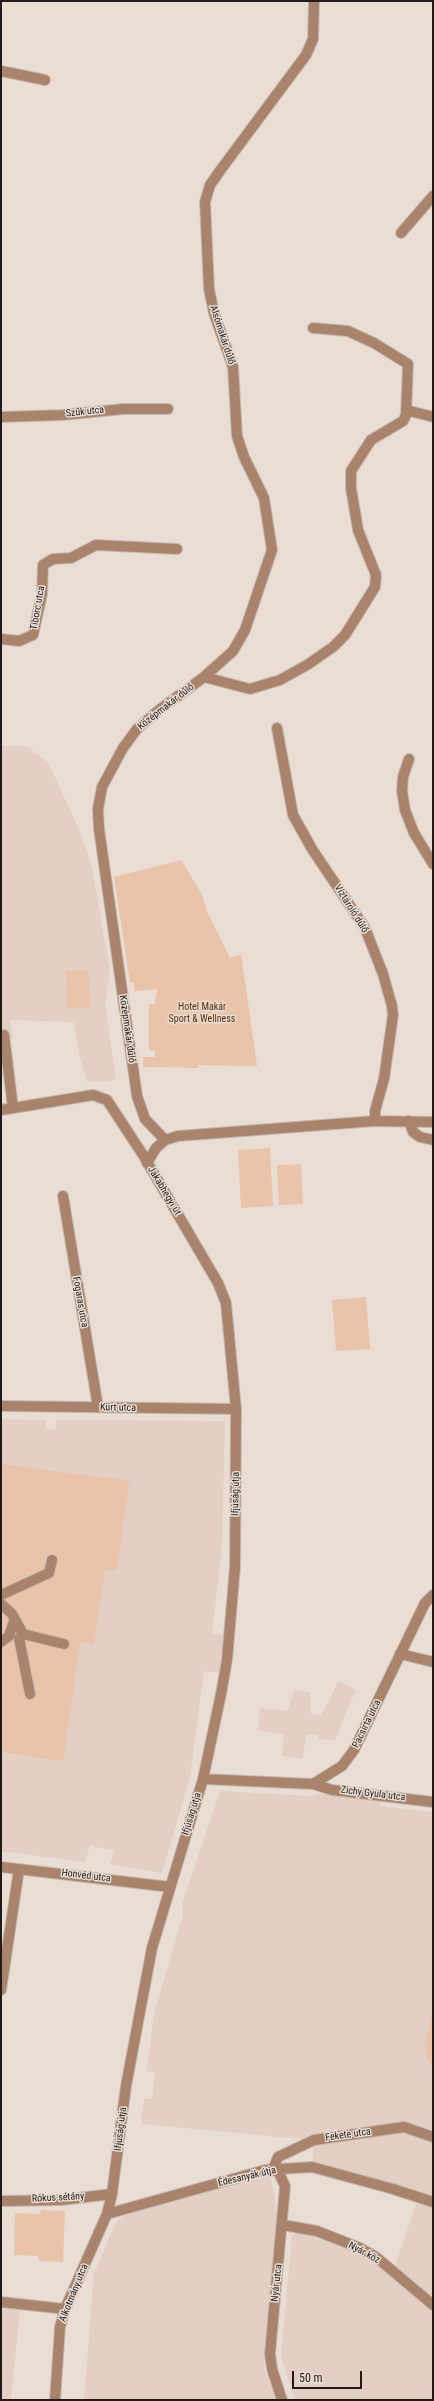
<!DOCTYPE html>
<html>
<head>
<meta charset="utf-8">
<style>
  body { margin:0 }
  #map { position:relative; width:434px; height:2401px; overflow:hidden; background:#eaddd4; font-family:"Roboto Condensed",sans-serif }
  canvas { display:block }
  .frame { position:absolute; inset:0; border:2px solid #211c19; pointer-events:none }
  .scale { position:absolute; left:292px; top:2371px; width:70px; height:18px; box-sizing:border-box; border:2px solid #211c19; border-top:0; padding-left:5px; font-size:12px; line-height:14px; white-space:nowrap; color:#211c19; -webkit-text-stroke:3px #eaddd4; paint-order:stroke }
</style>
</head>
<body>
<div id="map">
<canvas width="434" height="2401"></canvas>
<div class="frame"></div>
<div class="scale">50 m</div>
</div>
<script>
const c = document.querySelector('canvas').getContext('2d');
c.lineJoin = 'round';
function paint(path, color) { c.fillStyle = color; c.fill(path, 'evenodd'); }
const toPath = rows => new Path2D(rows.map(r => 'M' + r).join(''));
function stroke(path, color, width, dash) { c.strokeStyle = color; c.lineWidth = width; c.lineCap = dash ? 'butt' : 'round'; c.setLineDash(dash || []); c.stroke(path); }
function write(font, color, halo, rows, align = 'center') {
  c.font = font + ' "Roboto Condensed",sans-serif'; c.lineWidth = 3; c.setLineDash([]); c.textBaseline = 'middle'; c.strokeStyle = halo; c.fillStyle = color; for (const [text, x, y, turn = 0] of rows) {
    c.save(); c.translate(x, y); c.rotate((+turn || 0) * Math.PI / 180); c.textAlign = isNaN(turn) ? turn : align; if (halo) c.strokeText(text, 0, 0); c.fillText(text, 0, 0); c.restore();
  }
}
paint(toPath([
  [1,746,27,746,49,764,81,834,92,867,110,972,105,1002,116,1080,87,1082,79,1054,74,1022,10,1020,13,1038,1,1039],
  [1,1419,46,1420,46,1429,56,1430,56,1420,225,1421,222,1546,212,1633,224,1635,219,1673,204,1671,190,1777,162,1873,110,1864,114,1850,99,1847,98,1849,90,1845,85,1862,1,1851],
  [339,1681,356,1690,335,1740,318,1739,318,1735,307,1734,302,1759,282,1756,284,1734,258,1730,260,1708,288,1711,294,1690,310,1693,311,1714,321,1716],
  [220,1791,310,1796,328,1793,380,1799,380,1806,433,1812,433,2298,395,2266,418,2198,312,2167,314,2140,141,2124,144,2099,152,2099,155,2072,147,2071,154,2013,183,1915,182,1904],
  [270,2174,275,2199,278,2234,264,2369,277,2400,84,2400,94,2273,116,2222,128,2213,137,2210],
  [301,2231,358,2253,372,2261,433,2312,433,2400,295,2400,281,2356,292,2236],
  [1,2308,20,2310,11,2400,1,2400]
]), '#e3cfc3');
paint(toPath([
  [181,860,201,893,208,913,230,958,241,954,257,1066,198,1065,198,1068,143,1067,143,1057,155,1057,155,1050,149,1050,149,1004,155,1004,157,989,135,991,134,984,130,982,114,877],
  [88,970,90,1007,67,1008,66,971],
  [270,1148,273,1206,241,1208,238,1150],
  [301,1164,303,1204,279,1205,277,1165],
  [366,1297,370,1349,336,1351,332,1300],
  [1,1464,129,1481,117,1571,105,1569,94,1644,80,1642,63,1761,1,1752],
  [433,2012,433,2070,427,2058,425,2044],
  [41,2210,65,2211,63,2262,39,2261,38,2256,14,2255,15,2213,40,2214]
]), '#e9c3aa');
const minor = toPath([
  [1,71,45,80],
  [401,233,433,196],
  [406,410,433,417],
  [1,417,63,415,123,409,168,409],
  [1,639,19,641,33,635,42,594,43,565,53,559,71,558,96,545,177,549],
  [204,677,233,651,245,630,272,550,264,498,244,457,237,436,233,367,214,313,209,289,205,202,210,185,222,168,306,55,313,39,314,1],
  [277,728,293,815,312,849,365,928,383,974,392,1006,393,1015,384,1079,375,1111,375,1121],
  [409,759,403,777,402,791,405,810,414,833,433,864],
  [4,1035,13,1108],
  [1,1110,93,1095,107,1100,143,1155,218,1283,226,1303,236,1409,235,1567,227,1660,221,1694,203,1779,152,1948,126,2086,112,2194,107,2214,65,2309,60,2327,55,2400],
  [409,1121,413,1132,420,1137,433,1140],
  [165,1140,145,1119,137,1096,99,829,98,809,102,787,123,748,137,729,159,710,204,677,250,689,280,680,307,665,333,647,345,635,375,587,376,575,358,530,351,488,351,471,371,440,403,421,406,415,408,364,374,343,348,331,313,328],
  [147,1163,156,1148,165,1140,178,1136,375,1121,433,1122],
  [63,1196,98,1407],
  [1,1406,236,1409],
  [1,1595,49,1573,52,1560],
  [1,1604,12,1614,23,1634,64,1644],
  [19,1638,30,1694],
  [1,1642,9,1636,14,1621],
  [400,1654,433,1662],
  [203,1779,313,1784,342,1766,354,1750,425,1603,433,1595],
  [313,1784,332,1790,433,1802],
  [1,1867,170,1887],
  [1,1990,19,1869],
  [273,2169,279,2173,285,2186,270,2354,272,2369,282,2400],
  [273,2169,278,2157,314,2140,404,2127,433,2137],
  [3,2201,61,2200,112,2194],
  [107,2214,265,2170,312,2167,393,2189,433,2202],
  [283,2225,317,2231,360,2248,376,2257,433,2305],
  [1,2302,65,2309]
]);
stroke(minor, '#c6bab2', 12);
stroke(minor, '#a9836b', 10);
write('10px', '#211c19', '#eaddd4', [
  ["Alsómakár dűlő",222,335,72],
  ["Szűk utca",85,412,-6],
  ["Tiborc utca",38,608,-80],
  ["Középmakár dűlő",166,707,-38],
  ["Víztároló dűlő",351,909,58],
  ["Középmakár dűlő",127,1029,82],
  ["Jakabhegyi út",164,1191,59],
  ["Fogaras utca",80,1302,80],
  ["Kürt utca",118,1408,1],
  ["Ifjúság útja",236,1494,-89],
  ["Pacsirta utca",367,1724,-64],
  ["Zichy Gyula utca",373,1794,7],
  ["Ifjúság útja",192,1814,-73],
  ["Honvéd utca",86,1876,7],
  ["Ifjúság útja",121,2129,-83],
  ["Fekete utca",348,2135,-8],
  ["Édesanyák útja",247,2177,-13],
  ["Rókus sétány",58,2198,-3],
  ["Nyár köz",364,2253,29],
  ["Nyár utca",277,2283,-84],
  ["Alkotmány utca",74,2293,-68]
]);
write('10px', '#562a06', '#eaddd4', [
  ["Hotel Makár",202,1007],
  ["Sport & Wellness",202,1019]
]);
</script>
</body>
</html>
